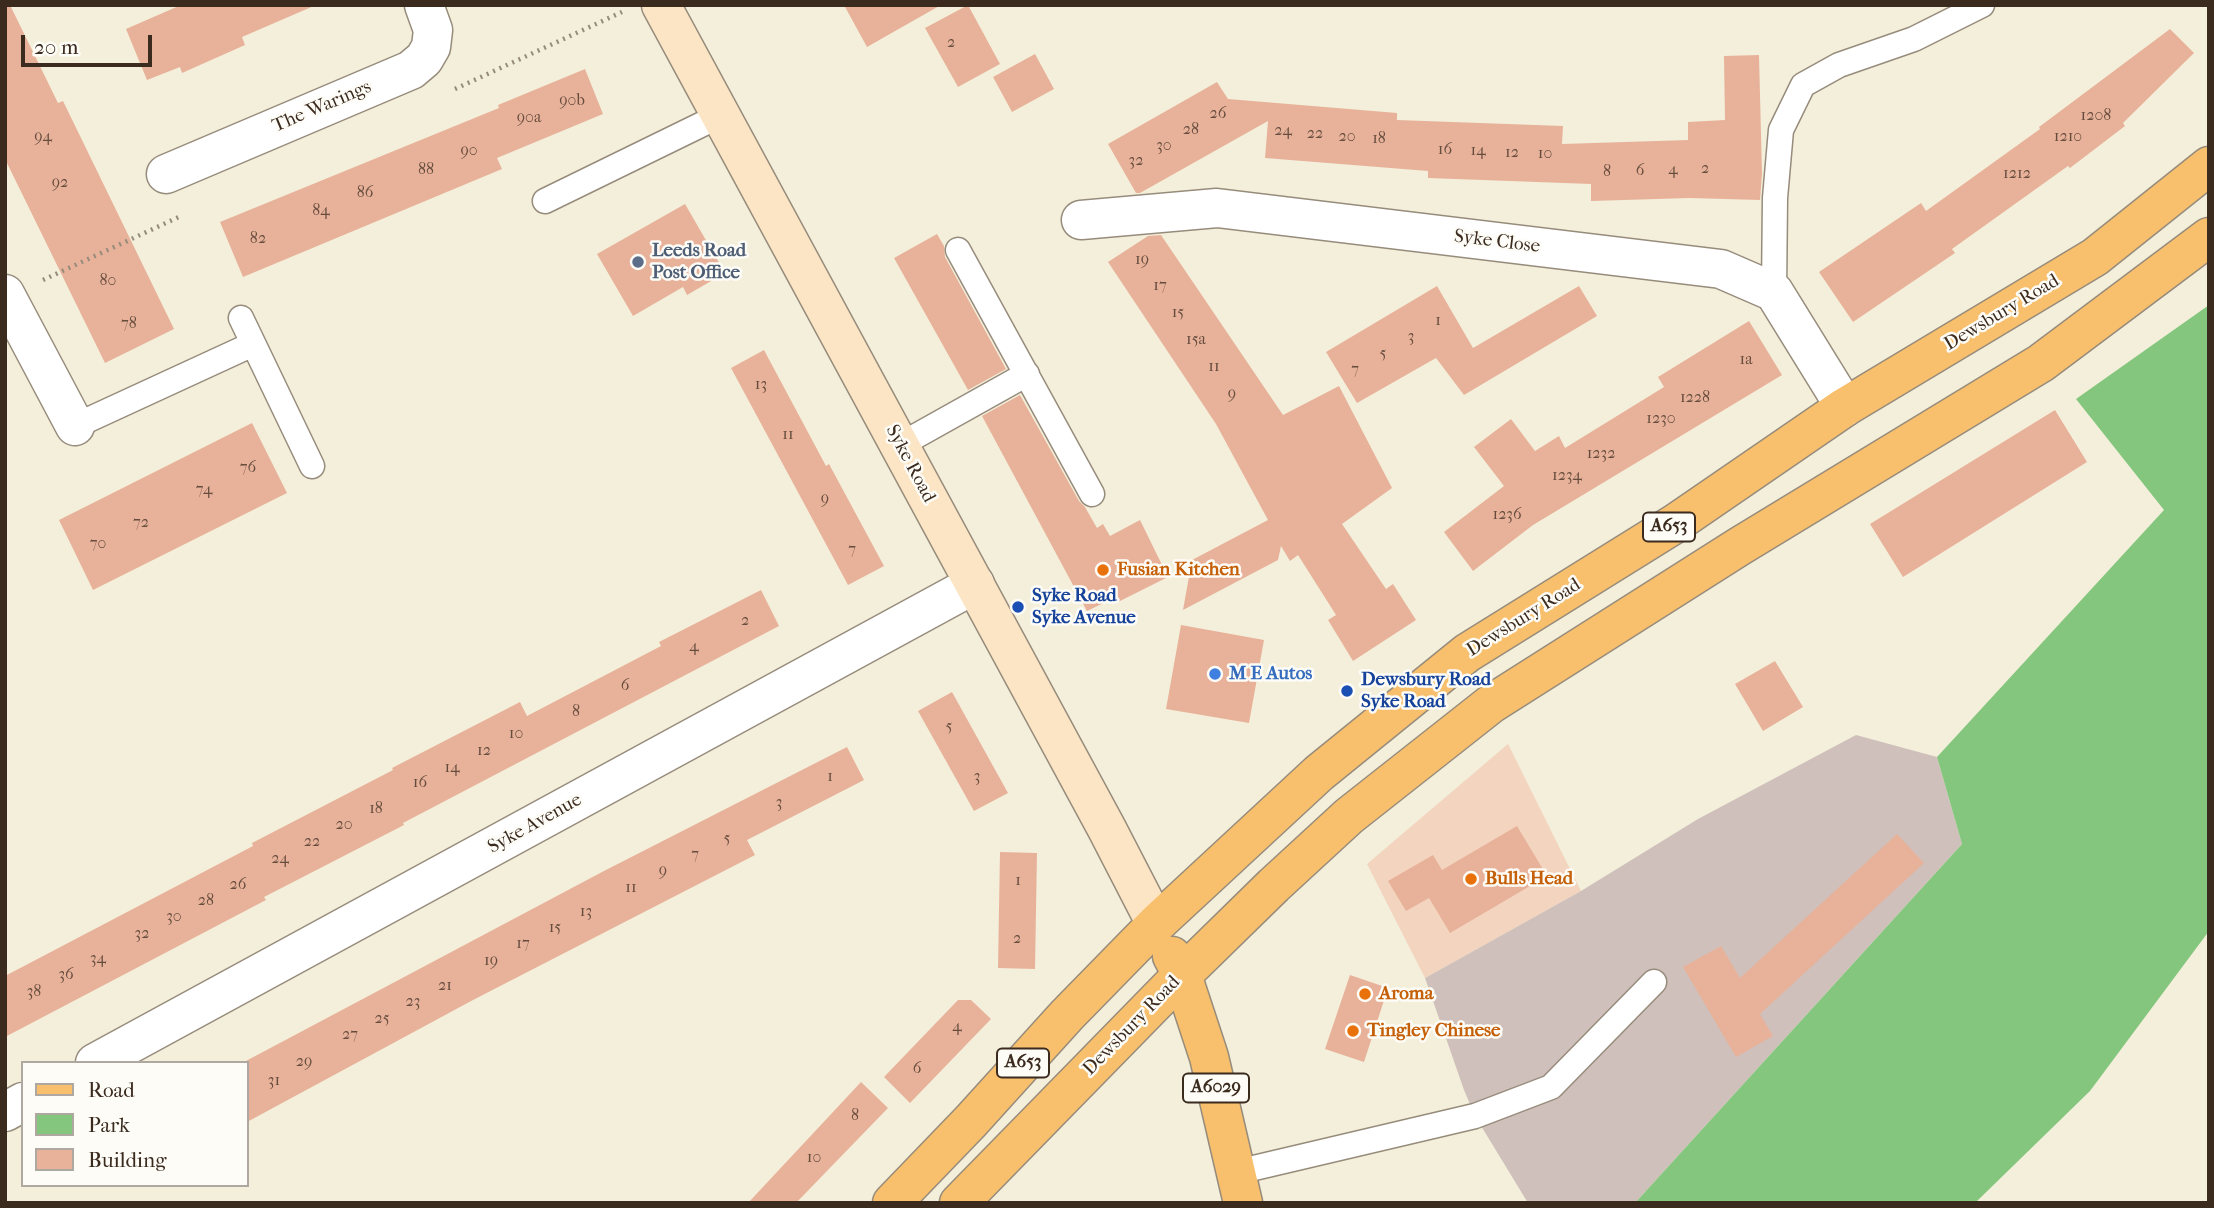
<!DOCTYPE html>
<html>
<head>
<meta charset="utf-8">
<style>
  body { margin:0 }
  #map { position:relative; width:2214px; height:1208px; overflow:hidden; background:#f3efdb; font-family:"IM FELL French Canon",serif }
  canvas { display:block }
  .frame { position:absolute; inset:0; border:7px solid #3b2a1e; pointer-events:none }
  .legend { position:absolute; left:21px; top:1061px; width:228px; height:126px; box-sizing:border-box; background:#fdfcf7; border:2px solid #afa8a0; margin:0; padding:9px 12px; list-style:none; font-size:21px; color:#3b2a1e }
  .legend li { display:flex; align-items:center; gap:14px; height:35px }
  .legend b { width:35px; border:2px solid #afa8a0 }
  .scale { position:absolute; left:21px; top:35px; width:131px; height:32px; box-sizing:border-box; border:4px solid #3b2a1e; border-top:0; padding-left:9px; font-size:21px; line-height:24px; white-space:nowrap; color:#3b2a1e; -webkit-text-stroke:5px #fdfcf7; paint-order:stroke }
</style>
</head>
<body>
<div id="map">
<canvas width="2214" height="1208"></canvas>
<div class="frame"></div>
<ul class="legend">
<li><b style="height:9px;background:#f8bf6c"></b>Road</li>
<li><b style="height:19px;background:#85c67f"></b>Park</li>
<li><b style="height:19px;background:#e8b29a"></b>Building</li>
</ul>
<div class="scale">20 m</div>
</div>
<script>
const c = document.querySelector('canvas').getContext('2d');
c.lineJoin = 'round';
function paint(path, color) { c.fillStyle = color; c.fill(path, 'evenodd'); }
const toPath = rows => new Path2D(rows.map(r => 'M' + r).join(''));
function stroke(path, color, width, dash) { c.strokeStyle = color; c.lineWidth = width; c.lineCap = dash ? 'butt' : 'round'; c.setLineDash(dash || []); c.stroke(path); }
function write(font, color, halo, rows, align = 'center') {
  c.font = font + ' "IM FELL French Canon",serif'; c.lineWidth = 5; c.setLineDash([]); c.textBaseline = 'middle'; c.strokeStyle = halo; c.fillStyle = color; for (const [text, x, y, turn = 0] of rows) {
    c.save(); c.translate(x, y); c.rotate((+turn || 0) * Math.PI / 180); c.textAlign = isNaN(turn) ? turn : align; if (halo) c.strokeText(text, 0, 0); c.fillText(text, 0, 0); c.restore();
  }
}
paint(toPath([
  [1508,744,1581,891,1425,978,1367,864]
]), '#f3d4bf');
paint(toPath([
  [1856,735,1937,757,1962,844,1635,1203,1528,1203,1475,1116,1464,1090,1425,978,1581,891,1698,819]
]), '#cfc0bb');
paint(toPath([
  [2209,305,2209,931,2090,1091,1975,1203,1635,1203,1962,844,1937,757,2164,510,2076,399]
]), '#85c67f');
paint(toPath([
  [5,5,10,5,58,103,63,101,174,329,105,363,5,159],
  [181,5,316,5,242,37,245,45,182,73,180,67,147,80,126,29],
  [844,5,941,5,867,47],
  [968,5,1000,64,958,87,925,28],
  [2170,29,2194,53,2123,123,2125,126,2070,168,2068,166,1952,249,1955,253,1853,322,1819,272,1921,203,1926,211,2040,129,2039,127],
  [1035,54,1054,89,1012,112,993,77],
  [1759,55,1762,174,1760,200,1690,198,1591,201,1591,184,1428,178,1428,171,1265,158,1268,121,1140,193,1136,193,1108,144,1217,82,1228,99,1397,113,1397,120,1563,126,1562,144,1688,140,1688,122,1725,120,1724,56],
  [585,69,603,114,497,158,502,169,243,277,220,222,499,108,498,105],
  [685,204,725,273,687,295,683,287,633,316,597,254],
  [937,234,944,246,945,257,1006,369,968,390,894,258],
  [1161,235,1283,415,1339,386,1392,488,1342,524,1386,589,1393,584,1416,620,1353,661,1328,620,1336,615,1298,555,1290,561,1281,546,1278,560,1183,610,1192,560,1268,520,1216,424,1108,262,1148,236],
  [1437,286,1473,348,1579,286,1597,316,1464,395,1436,358,1357,403,1326,352],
  [1749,321,1782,375,1533,525,1473,571,1444,532,1504,486,1474,447,1511,419,1535,451,1559,436,1565,448,1664,387,1658,377],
  [764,350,826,466,829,464,884,566,848,585,731,368],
  [1020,395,1079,501,1085,507,1097,528,1103,524,1110,536,1140,520,1168,577,1118,602,1116,597,1087,611,982,416],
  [2055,410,2087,462,1903,577,1870,524],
  [252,423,287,493,93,590,59,520],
  [761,590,779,626,403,823,404,825,264,897,266,900,5,1037,5,976,253,846,252,843,393,770,392,768,520,702,527,716,661,646,659,642],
  [1181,625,1264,640,1249,723,1166,709],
  [1775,661,1803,707,1763,731,1735,684],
  [952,692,1008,793,974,811,918,711],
  [847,747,864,780,747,840,755,855,473,1000,247,1122,247,1063,244,1062,602,872],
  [1517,826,1547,876,1450,933,1429,898,1406,911,1388,881,1433,855,1442,870],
  [1897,834,1924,863,1760,1014,1773,1036,1736,1057,1683,967,1721,946,1740,978],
  [1000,852,1037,853,1035,969,998,968],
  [1350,975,1388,988,1364,1062,1325,1049],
  [958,1000,971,1000,991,1019,910,1103,884,1077],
  [861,1082,888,1108,796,1203,748,1203]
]), '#e8b29a');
const lane = toPath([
  [545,201,721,115],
  [958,250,1092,494],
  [1774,292,1775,198,1781,130,1803,85,1839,65,1914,39,1982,5],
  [241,318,312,466],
  [75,426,253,344],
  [900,445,1027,374],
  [1237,1172,1475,1116,1551,1087,1654,982]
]);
const street = toPath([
  [166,174,411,70,424,59,431,47,433,30,424,5],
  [1081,220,1217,208,1721,269,1774,292,1845,407],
  [5,294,75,426],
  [95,1063,975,584],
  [5,1112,23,1102]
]);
const secondary = toPath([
  [661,5,1107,829,1156,924]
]);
const primary = toPath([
  [1172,956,1182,975,1209,1057,1243,1203],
  [892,1203,971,1121,1067,1015,1156,924,1319,773,1467,653,1676,523,1845,407,2095,257,2209,166],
  [959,1203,1182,975,1274,885,1349,816,1491,704,1740,546,2041,363,2209,237]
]);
stroke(lane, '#978c7c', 27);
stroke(street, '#978c7c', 41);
stroke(secondary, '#978c7c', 41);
stroke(primary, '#978c7c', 41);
stroke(toPath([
  [455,89,622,12],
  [43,280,181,216]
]), '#978c7c', 4.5, [2, 5]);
stroke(lane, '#fff', 24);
stroke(street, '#fff', 38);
stroke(secondary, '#fce5c4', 38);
stroke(primary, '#f8bf6c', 38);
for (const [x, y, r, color] of [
  [638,262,7,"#5c6f8a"],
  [1103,570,7,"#e8710a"],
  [1018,607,7,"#1a4fb4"],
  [1215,674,7,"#3f7fe0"],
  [1347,691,7,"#1a4fb4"],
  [1471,879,7,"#e8710a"],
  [1365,994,7,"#e8710a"],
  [1353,1031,7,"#e8710a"]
]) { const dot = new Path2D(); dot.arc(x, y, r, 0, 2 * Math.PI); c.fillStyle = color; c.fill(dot); stroke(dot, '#fdfcf7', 2.5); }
write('16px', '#664c3d', null, [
  ["2",951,43],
  ["90b",572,101],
  ["26",1218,114],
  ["1208",2096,116],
  ["90a",529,118],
  ["28",1191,130],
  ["24",1283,131],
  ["22",1315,134],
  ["94",43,137],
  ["20",1347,137],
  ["1210",2068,137],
  ["18",1379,139],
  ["30",1164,146],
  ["16",1445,150],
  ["90",469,151],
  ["14",1478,151],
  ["12",1512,153],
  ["10",1545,154],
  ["32",1136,161],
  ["2",1705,169],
  ["88",426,170],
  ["4",1673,170],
  ["6",1640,171],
  ["8",1607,172],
  ["1212",2017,174],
  ["92",60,183],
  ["86",365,193],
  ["84",321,211],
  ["82",258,239],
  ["19",1142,260],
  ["80",108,281],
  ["17",1160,286],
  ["15",1178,313],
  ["1",1438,321],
  ["78",129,324],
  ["3",1411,337],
  ["15a",1196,340],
  ["5",1383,354],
  ["1a",1746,360],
  ["11",1214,367],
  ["7",1355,370],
  ["13",761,385],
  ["9",1232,394],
  ["1228",1695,398],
  ["1230",1661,419],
  ["11",788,435],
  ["1232",1601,454],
  ["76",248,468],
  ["1234",1567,476],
  ["74",204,490],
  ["9",825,499],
  ["1236",1507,515],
  ["72",141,523],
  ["70",98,544],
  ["7",852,550],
  ["2",745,621],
  ["4",694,647],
  ["6",625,686],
  ["8",576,712],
  ["5",949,727],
  ["10",516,734],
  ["12",484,751],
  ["14",452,768],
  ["1",830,777],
  ["3",977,777],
  ["16",420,783],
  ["3",779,803],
  ["18",376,809],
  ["20",344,825],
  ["5",727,839],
  ["22",312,842],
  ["7",695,855],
  ["24",280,859],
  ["9",663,871],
  ["1",1018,881],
  ["26",238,885],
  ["11",631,888],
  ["28",206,901],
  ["13",586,912],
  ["30",174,917],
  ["15",555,928],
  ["32",142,934],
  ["2",1017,939],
  ["17",523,944],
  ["34",98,959],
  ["19",491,961],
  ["36",66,975],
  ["21",445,986],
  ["38",34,992],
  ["23",413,1002],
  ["25",382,1019],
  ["4",957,1027],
  ["27",350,1035],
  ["29",304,1062],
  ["6",917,1069],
  ["31",274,1081],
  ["8",855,1116],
  ["10",814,1158]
]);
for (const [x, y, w] of [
  [1669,527,52],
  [1023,1063,52],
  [1216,1088,66]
]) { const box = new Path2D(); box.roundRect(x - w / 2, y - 14.5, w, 29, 5); c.fillStyle = '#fdfcf7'; c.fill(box); stroke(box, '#3b2a1e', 2); }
write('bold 18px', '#3b2a1e', null, [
  ["A653",1669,527],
  ["A653",1023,1063],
  ["A6029",1216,1088]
]);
write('19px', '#3b2a1e', '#fdfcf7', [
  ["The Warings",322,107,-23],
  ["Syke Close",1497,242,7],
  ["Dewsbury Road",2002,313,-31],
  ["Syke Road",910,464,62],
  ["Dewsbury Road",1524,618,-32],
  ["Syke Avenue",535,824,-29],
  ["Dewsbury Road",1132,1026,-46]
]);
write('bold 19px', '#4e5e75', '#fdfcf7', [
  ["Leeds Road",652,251],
  ["Post Office",652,273]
], 'left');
write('bold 19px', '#c56008', '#fdfcf7', [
  ["Fusian Kitchen",1117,570],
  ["Bulls Head",1485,879],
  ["Aroma",1379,994],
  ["Tingley Chinese",1367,1031]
], 'left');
write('bold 19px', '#164399', '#fdfcf7', [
  ["Syke Road",1032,596],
  ["Syke Avenue",1032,618],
  ["Dewsbury Road",1361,680],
  ["Syke Road",1361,702]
], 'left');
write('bold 19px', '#366cbe', '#fdfcf7', [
  ["M E Autos",1229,674]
], 'left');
</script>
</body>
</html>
